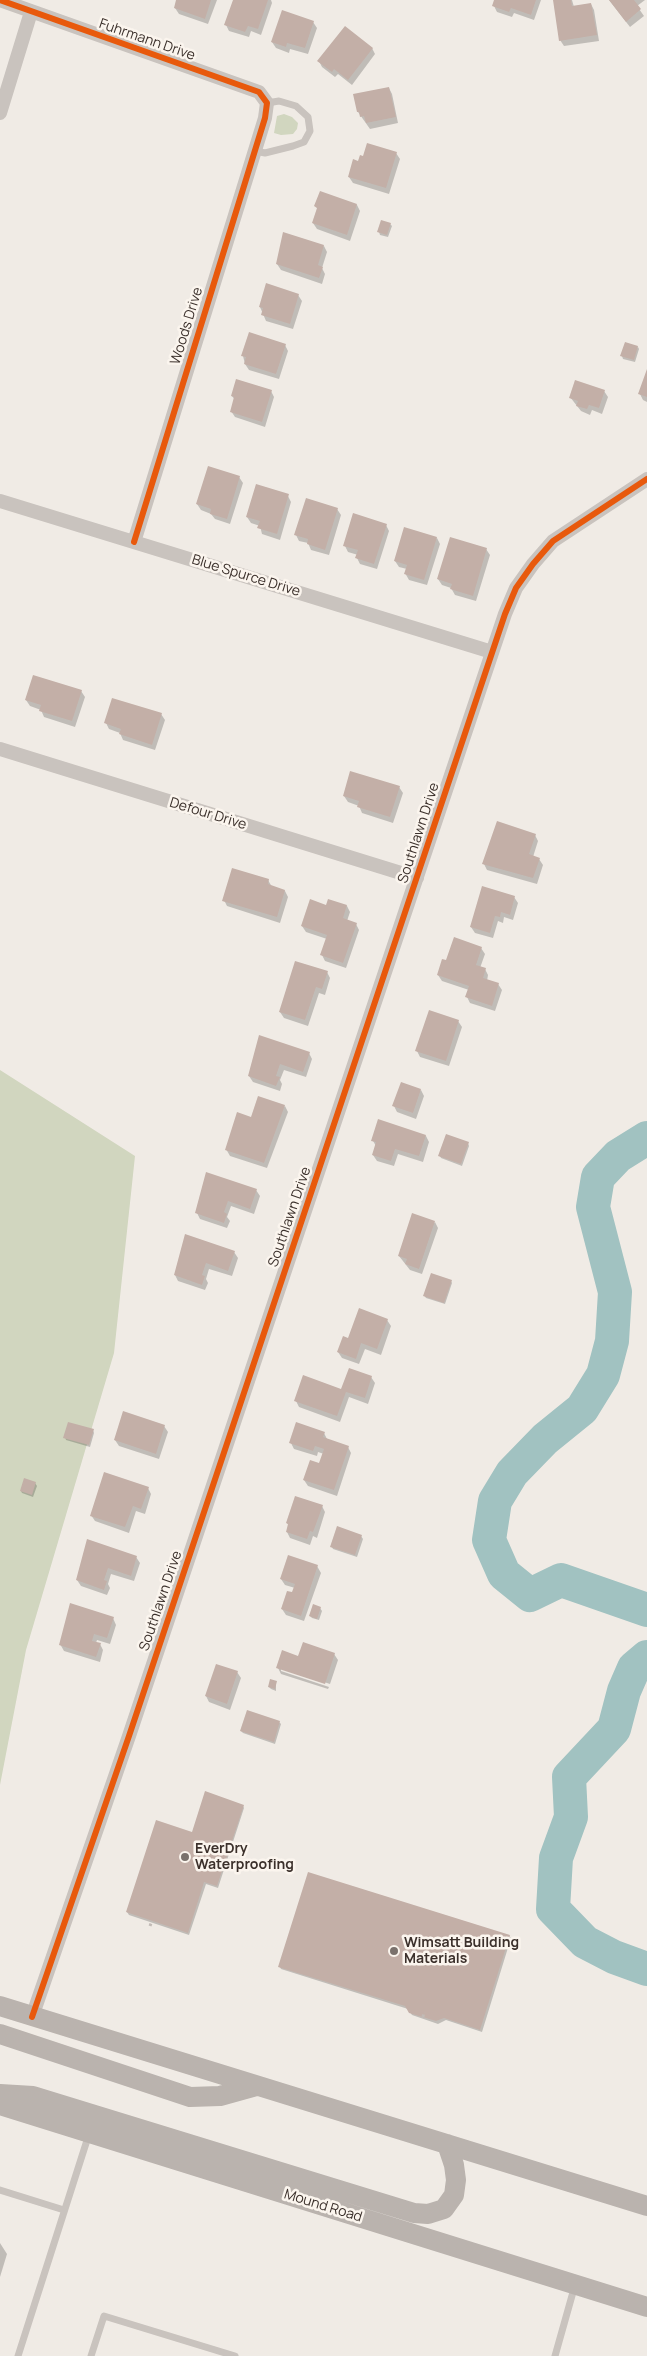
<!DOCTYPE html>
<html>
<head>
<meta charset="utf-8">
<style>
  body { margin:0 }
  canvas { display:block; background:#f0ebe5 }
</style>
</head>
<body>
<canvas width="647" height="2356"></canvas>
<script>
const c = document.querySelector('canvas').getContext('2d');
c.lineJoin = 'round';
function paint(path, color) { c.fillStyle = color; c.fill(path, 'evenodd'); }
const toPath = rows => new Path2D(rows.map(r => 'M' + r).join(''));
function stroke(path, color, width, dash) { c.strokeStyle = color; c.lineWidth = width; c.lineCap = dash ? 'butt' : 'round'; c.setLineDash(dash || []); c.stroke(path); }
function write(font, color, halo, rows, align = 'center') {
  c.font = font + ' Manrope,sans-serif'; c.lineWidth = 5; c.setLineDash([]); c.textBaseline = 'middle'; c.strokeStyle = halo; c.fillStyle = color; for (const [text, x, y, turn = 0] of rows) {
    c.save(); c.translate(x, y); c.rotate((+turn || 0) * Math.PI / 180); c.textAlign = isNaN(turn) ? turn : align; if (halo) c.strokeText(text, 0, 0); c.fillText(text, 0, 0); c.restore();
  }
}
paint(toPath([
  [284,114,292,117,298,123,297,129,293,134,281,135,274,133,277,116],
  [0,1070,135,1156,114,1353,26,1650,0,1785]
]), '#d1d6bf');
paint(toPath([
  [178,0,217,0,208,24,179,14,175,8],
  [234,0,271,0,272,3,261,35,251,31,249,37,229,31,226,25],
  [496,0,541,0,534,20,514,13,512,17,497,12,494,6],
  [554,0,572,0,574,7,591,4,594,10,599,41,564,46,560,40],
  [609,0,645,0,637,6,644,16,630,27],
  [313,22,317,28,308,54,290,49,289,53,276,48,272,42],
  [372,48,375,54,352,85,338,74,335,77,322,67,319,61],
  [389,88,392,94,398,123,370,129,358,112],
  [396,153,400,159,389,194,353,183,349,177,359,162],
  [357,205,360,211,350,241,317,229,313,223,318,210,316,206],
  [390,224,392,226,388,237,380,235,379,232],
  [324,246,327,252,322,268,325,274,322,284,281,270,277,264],
  [298,295,302,301,293,329,266,321,260,307],
  [285,345,288,351,279,379,249,370,245,364,243,356],
  [638,347,639,349,635,362,623,359,622,356],
  [647,372,647,402,643,400,640,394],
  [271,391,274,397,265,427,235,417,231,411,235,400,232,396],
  [604,391,608,397,602,414,592,410,590,415,581,411,570,397],
  [239,477,243,483,230,524,215,519,211,514,201,510,197,504],
  [288,496,291,502,280,540,262,534,260,526,251,523,247,517],
  [337,509,341,515,329,555,311,550,308,543,299,541,296,535],
  [386,525,389,531,377,569,360,564,357,558,358,555,348,552,345,546],
  [437,538,440,544,427,585,409,580,405,573,407,569,399,567,395,561],
  [486,549,490,555,476,601,455,595,451,588,442,585,438,579],
  [81,691,85,697,75,727,44,717,41,710,30,706,26,700],
  [161,714,165,720,155,750,123,740,120,733,109,729,106,723],
  [399,787,403,793,393,823,362,813,359,806,348,802,344,796],
  [535,835,538,841,533,857,539,859,543,865,537,884,487,870,484,864],
  [268,880,272,887,285,891,288,897,280,923,227,906,224,900],
  [514,897,518,903,513,920,504,917,503,923,498,921,493,938,475,933,471,927],
  [327,906,347,906,350,912,347,921,356,924,359,930,346,968,325,961,322,955,327,939,306,932,302,926],
  [481,948,485,954,480,968,485,969,488,975,487,981,498,984,502,990,495,1011,470,1003,467,997,469,990,442,981,438,975,447,962],
  [327,972,330,978,325,995,319,993,308,1026,284,1018,280,1012],
  [458,1021,462,1027,449,1066,420,1057,417,1051],
  [260,1037,309,1053,312,1059,306,1077,284,1070,280,1080,282,1084,280,1091,253,1082,249,1076],
  [421,1090,424,1096,416,1119,397,1112,394,1106],
  [285,1106,288,1112,267,1168,230,1156,226,1149],
  [426,1136,429,1142,423,1162,398,1154,394,1166,377,1161,373,1155,376,1146,373,1141],
  [468,1143,469,1146,462,1166,441,1158,440,1156],
  [256,1190,260,1196,254,1214,231,1206,227,1217,230,1221,227,1228,200,1219,197,1213],
  [435,1222,438,1228,422,1274,410,1270,399,1256],
  [186,1236,234,1252,238,1258,232,1276,209,1269,206,1279,208,1283,205,1290,178,1281,175,1275],
  [451,1281,452,1283,445,1304,426,1298,424,1295],
  [387,1320,391,1326,381,1355,365,1349,359,1364,342,1358,338,1352],
  [371,1377,375,1383,368,1404,349,1397,340,1422,299,1407,296,1401,342,1390],
  [164,1426,168,1432,159,1459,119,1446,115,1440],
  [93,1430,94,1433,90,1447,66,1440,65,1437],
  [324,1433,327,1439,348,1447,351,1453,337,1496,308,1486,304,1480,320,1464,324,1454,318,1452,317,1456,294,1449,291,1443],
  [35,1483,37,1486,33,1497,22,1493,21,1491],
  [148,1488,151,1494,145,1514,136,1511,129,1533,95,1521,91,1515],
  [322,1506,325,1512,317,1538,313,1536,310,1545,290,1538,287,1532,289,1526,287,1523],
  [361,1536,363,1539,357,1557,333,1549,332,1547],
  [88,1541,136,1557,140,1563,134,1581,111,1574,108,1584,110,1588,107,1595,81,1586,77,1580],
  [317,1566,321,1573,304,1621,286,1615,282,1609,295,1588,285,1585,281,1579],
  [320,1608,322,1611,319,1620,312,1618,310,1616],
  [113,1618,116,1625,110,1644,97,1640,96,1643,100,1644,103,1650,100,1662,64,1651,60,1644],
  [334,1654,338,1660,330,1684,281,1668,281,1671,329,1687,328,1689,281,1674,278,1668,299,1657],
  [237,1672,241,1678,230,1710,209,1702,206,1696],
  [276,1682,276,1691,271,1689,269,1687],
  [279,1722,281,1724,275,1744,243,1733,241,1731],
  [243,1806,244,1808,218,1888,206,1884,189,1935,129,1915,127,1912,192,1834],
  [509,1936,511,1938,482,2032,446,2020,438,2024,412,2015,408,2009,281,1969,280,1967],
  [0,2243,7,2254,0,2277]
]), '#0003');
stroke(toPath([
  [647,1138,618,1156,598,1177,593,1207,615,1292,612,1341,603,1375,582,1409,545,1439,512,1473,495,1501,489,1540,504,1574,530,1595,561,1580,647,1610],
  [647,1657,634,1668,624,1691,614,1729,569,1777,571,1817,556,1858,553,1909,585,1942,614,1957,647,1969]
]), '#a1c2c1', 34);
paint(toPath([
  [176,0,211,0,205,19,174,8],
  [233,0,268,0,258,29,248,26,245,32,224,25],
  [494,0,536,0,531,15,511,8,509,12,492,6],
  [553,0,571,0,572,6,591,3,597,35,559,41],
  [609,0,634,0,641,9,626,22],
  [282,10,314,21,305,48,287,43,286,47,271,42],
  [345,26,373,48,348,80,334,69,332,72,317,61],
  [389,87,396,117,366,123,364,116,360,117,359,112,357,112,353,94],
  [367,143,397,152,386,188,348,177,353,159,358,161,360,155,363,156],
  [320,191,357,204,347,235,312,223,317,208,314,206],
  [381,220,391,223,387,235,377,232],
  [283,232,324,245,318,265,323,267,319,278,276,264],
  [266,283,299,294,290,324,261,315,263,308,259,307],
  [249,332,286,344,276,374,244,364,246,357,241,356],
  [625,342,638,346,634,360,620,356],
  [647,369,647,397,638,394],
  [236,379,272,390,262,422,230,412,234,397,231,396],
  [575,380,605,390,599,408,589,405,587,409,576,406,578,401,569,398],
  [208,466,240,476,227,519,210,514,211,509,196,504],
  [256,484,289,494,277,534,257,528,260,521,246,517],
  [306,498,338,508,325,550,307,544,308,539,294,535],
  [353,513,387,524,374,564,355,558,358,550,343,546],
  [404,527,437,537,424,580,404,574,407,565,394,561],
  [450,537,487,548,473,596,450,589,452,584,437,579],
  [33,675,82,690,72,721,39,711,41,705,25,700],
  [112,698,162,713,152,745,119,734,121,729,104,723],
  [350,771,400,786,390,817,357,807,359,801,343,796],
  [497,821,536,834,529,854,540,858,533,878,482,864],
  [232,868,269,879,268,884,285,890,277,917,222,901],
  [482,886,515,896,510,915,501,912,500,917,495,916,490,933,470,927],
  [310,899,326,905,328,899,347,905,343,918,357,923,343,963,320,955,327,935,301,926],
  [454,937,482,947,476,965,486,968,483,978,499,983,492,1006,465,997,469,986,437,975,442,959,446,960],
  [295,961,328,971,322,989,316,987,305,1020,279,1012],
  [429,1010,459,1020,446,1061,415,1051],
  [259,1035,310,1052,303,1072,280,1064,276,1076,280,1077,276,1086,248,1076],
  [401,1082,421,1089,413,1113,392,1106],
  [258,1096,285,1105,264,1163,225,1150,237,1112,251,1117],
  [378,1119,426,1135,419,1156,395,1149,391,1161,372,1155,376,1142,371,1141],
  [446,1134,469,1142,461,1164,438,1156],
  [206,1172,257,1189,250,1209,228,1201,224,1212,227,1214,224,1223,195,1213],
  [412,1213,435,1221,419,1269,405,1264,407,1259,398,1256],
  [185,1234,235,1251,228,1271,206,1263,202,1275,205,1276,202,1285,174,1275],
  [431,1273,452,1280,444,1303,423,1296],
  [359,1308,388,1319,377,1349,361,1343,356,1359,337,1352,343,1336,348,1338],
  [349,1368,372,1376,365,1398,346,1392,337,1416,294,1401,303,1375,341,1389],
  [123,1411,165,1425,156,1454,114,1440],
  [68,1422,94,1429,89,1445,63,1438],
  [296,1422,325,1432,323,1437,349,1446,334,1490,303,1480,310,1460,319,1463,324,1449,315,1446,313,1451,289,1443],
  [104,1472,149,1487,141,1509,133,1506,125,1527,90,1516],
  [24,1478,36,1482,32,1495,20,1491],
  [295,1496,323,1505,313,1532,310,1531,307,1539,286,1532,288,1524,286,1523],
  [337,1526,362,1535,355,1555,330,1547],
  [87,1539,137,1556,131,1576,108,1568,104,1580,107,1581,104,1590,76,1580],
  [288,1555,318,1565,301,1616,281,1609,287,1591,292,1592,295,1584,280,1579],
  [70,1603,114,1617,107,1638,94,1634,92,1641,101,1643,96,1657,59,1645],
  [313,1604,321,1607,317,1619,309,1616],
  [303,1642,335,1653,325,1684,276,1668,282,1650,298,1656],
  [216,1664,238,1671,227,1704,205,1696],
  [270,1679,277,1681,275,1689,268,1687],
  [247,1710,280,1721,274,1742,240,1731],
  [205,1791,244,1805,217,1886,204,1882,188,1933,126,1912,156,1820,192,1832],
  [308,1872,510,1935,480,2030,444,2018,436,2021,409,2013,405,2006,278,1967]
]), '#c3afa7');
stroke(toPath([
  [150,1926,152,1921],
  [423,2017,424,2012]
]), '#c2bbb6', 3, [2.5, 2.5]);
stroke(toPath([
  [255,151,265,153,293,146,304,142,310,131,308,117,296,106,279,101,267,103],
  [0,2190,64,2210],
  [18,2356,89,2134],
  [91,2356,104,2316,235,2356],
  [555,2356,575,2285]
]), '#c9c3be', 7);
stroke(toPath([
  [0,0,259,92,267,103,265,118,134,542],
  [0,113,31,12],
  [0,501,492,652],
  [0,749,417,878],
  [32,2017,129,1736,505,614,516,588,533,564,553,541,647,479]
]), '#c9c3be', 14);
stroke(toPath([
  [0,2006,647,2206],
  [0,2034,190,2097,220,2096,256,2086],
  [0,2094,33,2096,414,2213,428,2214,444,2209,454,2195,456,2180,454,2165,447,2144],
  [0,2105,647,2307]
]), '#bab3ae', 20);
stroke(toPath([
  [0,0,259,92,267,103,265,118,134,542],
  [32,2017,129,1736,505,614,516,588,533,564,553,541,647,479]
]), '#e8590c', 6);
for (const [x, y, r, color] of [
  [185,1857,5,"#7a716c"],
  [394,1951,5,"#7a716c"]
]) { const dot = new Path2D(); dot.arc(x, y, r, 0, 2 * Math.PI); c.fillStyle = color; c.fill(dot); stroke(dot, '#fbf5ee', 2); }
write('14px', '#3b302b', '#fbf5ee', [
  ["Fuhrmann Drive",147,40,19],
  ["Woods Drive",187,326,-73],
  ["Blue Spurce Drive",246,576,17],
  ["Defour Drive",208,814,17],
  ["Southlawn Drive",419,833,-72],
  ["Southlawn Drive",290,1217,-71],
  ["Southlawn Drive",161,1601,-71],
  ["Mound Road",323,2206,17]
]);
write('bold 14px', '#3b302b', '#fbf5ee', [
  ["EverDry",195,1849],
  ["Waterproofing",195,1865],
  ["Wimsatt Building",404,1943],
  ["Materials",404,1959]
], 'left');
</script>
</body>
</html>
